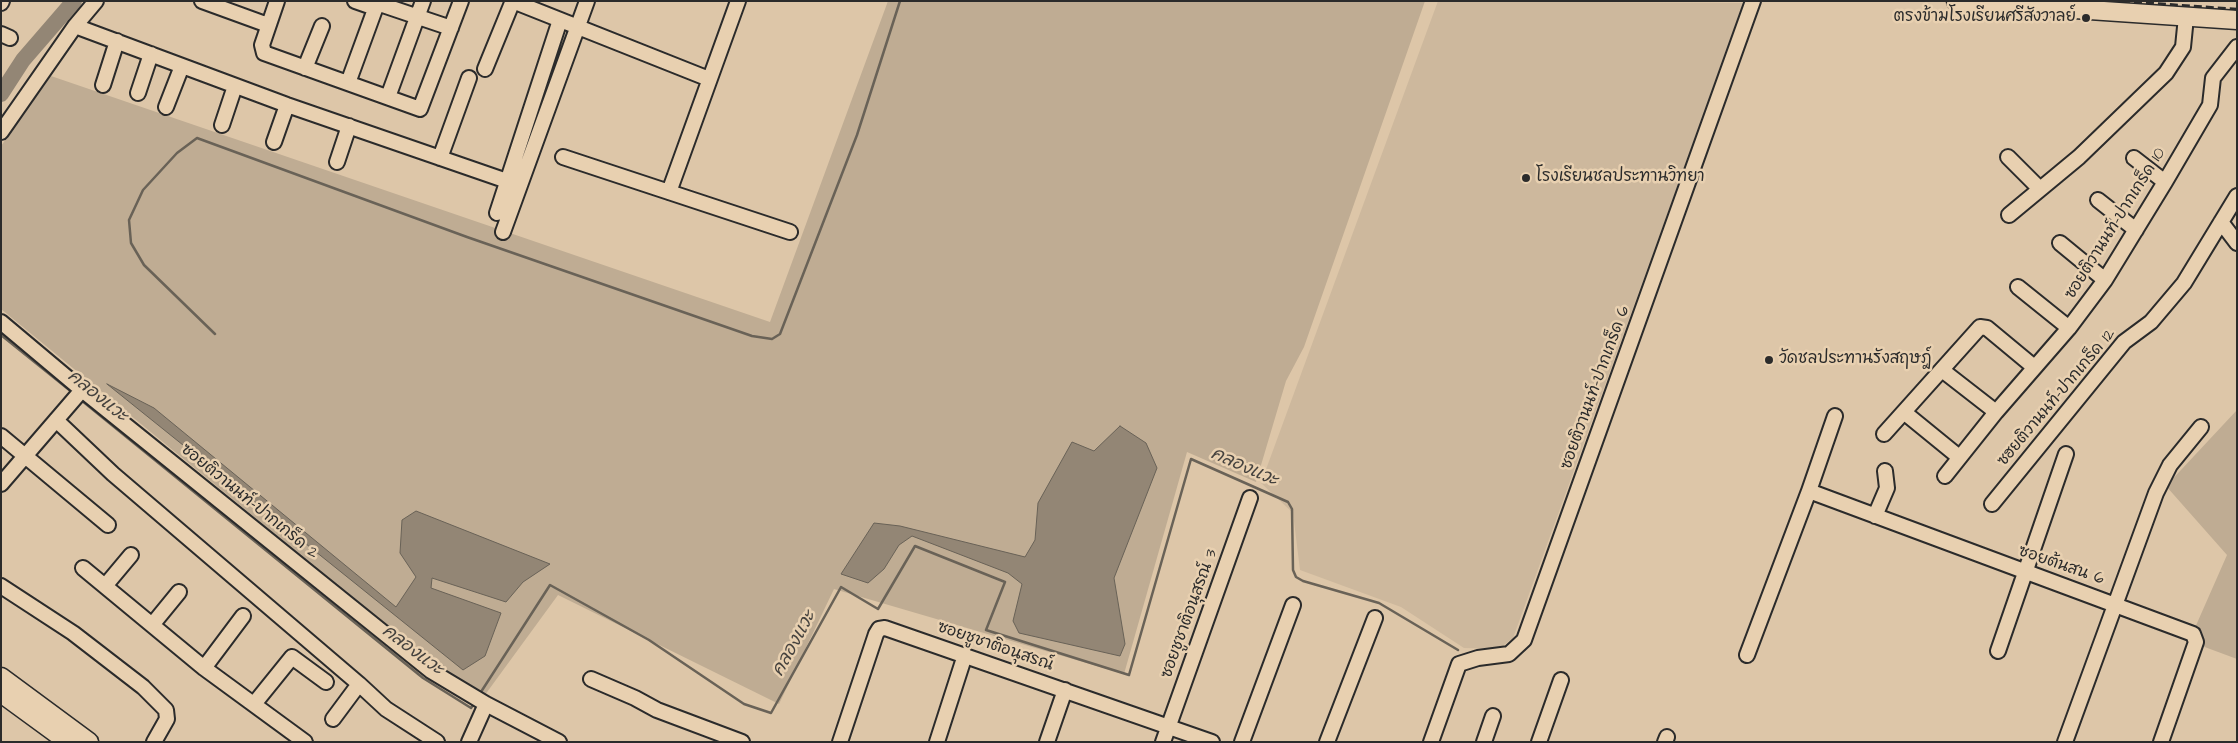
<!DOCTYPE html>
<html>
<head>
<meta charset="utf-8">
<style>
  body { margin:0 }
  #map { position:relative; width:2238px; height:743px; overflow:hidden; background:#ddc6a8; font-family:"Architects Daughter",sans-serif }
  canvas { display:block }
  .frame { position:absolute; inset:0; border:2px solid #2b2b2b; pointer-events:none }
</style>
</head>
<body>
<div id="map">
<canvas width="2238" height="743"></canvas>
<div class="frame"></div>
</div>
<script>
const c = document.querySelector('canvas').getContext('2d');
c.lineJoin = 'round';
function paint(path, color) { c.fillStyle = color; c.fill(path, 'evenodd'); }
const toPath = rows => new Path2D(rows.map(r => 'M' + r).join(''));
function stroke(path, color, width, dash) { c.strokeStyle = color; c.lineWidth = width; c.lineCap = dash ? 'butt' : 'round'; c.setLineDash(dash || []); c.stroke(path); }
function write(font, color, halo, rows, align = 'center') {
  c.font = font + ' "Architects Daughter","Playpen Sans Thai",sans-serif'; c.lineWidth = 5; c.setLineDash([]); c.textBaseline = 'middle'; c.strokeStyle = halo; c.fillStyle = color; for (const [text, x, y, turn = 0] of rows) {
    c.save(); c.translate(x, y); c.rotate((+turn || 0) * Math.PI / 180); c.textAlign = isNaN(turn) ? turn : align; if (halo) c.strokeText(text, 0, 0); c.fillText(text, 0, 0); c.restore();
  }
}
paint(toPath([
  [1438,1,1744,3,1513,638,1499,649,1464,648,1401,607,1300,570,1293,513,1261,483]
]), '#cdb89d');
paint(toPath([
  [888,1,1425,1,1304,347,1286,381,1256,482,1187,452,1124,674,834,589,779,704,558,595,482,699,449,677,1,309,1,146,51,76,770,322],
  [2237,410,2237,659,2202,646,2194,630,2227,555,2166,486]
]), '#bfac93');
const water = toPath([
  [107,384,154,408,396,607,416,577,400,553,402,520,416,511,550,564,523,582,506,602,432,578,431,588,501,613,485,656,463,670,107,384],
  [1120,426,1146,443,1157,468,1114,578,1125,644,1120,656,1019,633,1013,621,1022,584,1008,573,912,536,899,545,884,569,868,583,841,574,874,523,900,526,1025,557,1035,540,1038,503,1072,442,1094,451,1120,426]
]);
paint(water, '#938675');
stroke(water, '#696257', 1);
stroke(toPath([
  [215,334,144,265,131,243,129,220,143,190,177,153,197,138,467,237,752,336,772,339,780,334,857,135,900,1],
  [1,335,73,393],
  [81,400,423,678,471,708,475,702],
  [479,695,550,585,649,640,744,704,771,713,841,587,878,609,915,546,1005,582,986,630,1129,675,1191,459,1288,502,1292,509,1293,570,1296,577,1303,581,1379,603,1458,650]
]), '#696257', 2.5);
stroke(toPath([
  [1,94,23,60,74,1]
]), '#938675', 16);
const minor = toPath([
  [202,1,268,25],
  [277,1,262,45,264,53,420,109,461,1],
  [355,1,375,8],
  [1,3,2,1],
  [377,3,451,28],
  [75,26,287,105,507,181],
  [1,34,10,38],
  [305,68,322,26],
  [485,69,512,3,515,2,709,79],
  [348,83,378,1],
  [103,85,117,41],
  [138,93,151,54],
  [388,97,423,1],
  [166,107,182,66],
  [222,125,235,86],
  [1,132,75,26,96,1],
  [274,142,287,105],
  [563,157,790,232],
  [2008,157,2040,189],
  [440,158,469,78],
  [2134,158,2165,182],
  [337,162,349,126],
  [669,192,738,1],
  [2098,200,2136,230],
  [497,213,560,20],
  [2009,215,2079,157,2166,73,2183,47,2186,17],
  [2221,222,2237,243],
  [503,232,587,1],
  [2060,243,2105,280],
  [2018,287,2069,328],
  [1,322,82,390,431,671,486,704,559,742],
  [1942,370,1996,412],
  [1905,413,1959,457],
  [56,420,113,474,359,684,386,709,437,742],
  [1884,434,1980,327,1987,328,2034,367],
  [1,436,108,525],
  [1945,476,1996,412,2069,328,2105,280,2165,182,2210,105,2213,78,2237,47],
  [1,484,82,390],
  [1809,491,2193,634,2196,642,2161,742],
  [1992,504,2124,342,2151,322,2184,283,2237,196],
  [1875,516,1887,488,1885,471],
  [83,568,204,668,305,742],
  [1,586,73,633,143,687,166,710,167,719,154,742],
  [105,586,131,555],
  [152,625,179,592],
  [1998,651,2066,454],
  [1747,655,1809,491,1835,416],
  [204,668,243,616],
  [591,679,635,698,657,710,742,742],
  [254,704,292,657,326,682],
  [333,719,359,684],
  [469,742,486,704],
  [840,742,876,634,879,629,885,628,1212,742],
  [937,742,965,655],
  [1047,742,1065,690],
  [1163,742,1250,498],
  [1242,742,1293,605],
  [1327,742,1375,618],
  [1431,742,1459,664,1478,658,1509,654,1524,640,1753,1],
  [1484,742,1493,716],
  [1539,742,1561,680],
  [1665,742,1667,737],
  [2065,742,2156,493,2170,465,2201,427]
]);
const major = toPath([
  [1956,1,2237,20],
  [1,677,89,742],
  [1,693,68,742]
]);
stroke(minor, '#2b2b2b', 18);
stroke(major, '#2b2b2b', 21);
stroke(minor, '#e8d0b0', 14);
stroke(major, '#e8d0b0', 18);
stroke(toPath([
  [2122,1,2237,9]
]), '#2b2b2b', 2.5, [8, 4]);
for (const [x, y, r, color] of [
  [2086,18,5,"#2b2b2b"],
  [1526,178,5,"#2b2b2b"],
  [1769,360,5,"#2b2b2b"]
]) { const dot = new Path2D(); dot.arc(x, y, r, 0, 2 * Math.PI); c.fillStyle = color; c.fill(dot); stroke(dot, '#e8d0b0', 2); }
write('16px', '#2b2b2b', '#e8d0b0', [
  ["ตรงข้ามโรงเรียนศรีสังวาลย์",2076,18,"right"],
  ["โรงเรียนชลประทานวิทยา",1536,178],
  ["วัดชลประทานรังสฤษฎ์",1779,360]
], 'left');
write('16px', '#2b2b2b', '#e8d0b0', [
  ["ซอยติวานนท์-ปากเกร็ด 10",2116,224,-58],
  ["ซอยติวานนท์-ปากเกร็ด 6",1596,388,-70],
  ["ซฮยติวานนท์-ปากเกร็ด 12",2057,398,-50],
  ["ซอยติวานนท์-ปากเกร็ด 2",249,502,39],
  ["ซอยต้นสน 6",2061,566,19],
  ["ซอยชูชาติอนุสรณ์ 3",1190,614,-70],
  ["ซอยชูชาติอนุสรณ์",995,647,19]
]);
write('italic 18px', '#45423e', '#e8d0b0', [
  ["คลองแวะ",97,397,39],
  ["คลองแวะ",1244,468,24],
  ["คลองแวะ",795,644,-61],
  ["คลองแวะ",412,651,37]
]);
</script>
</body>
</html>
